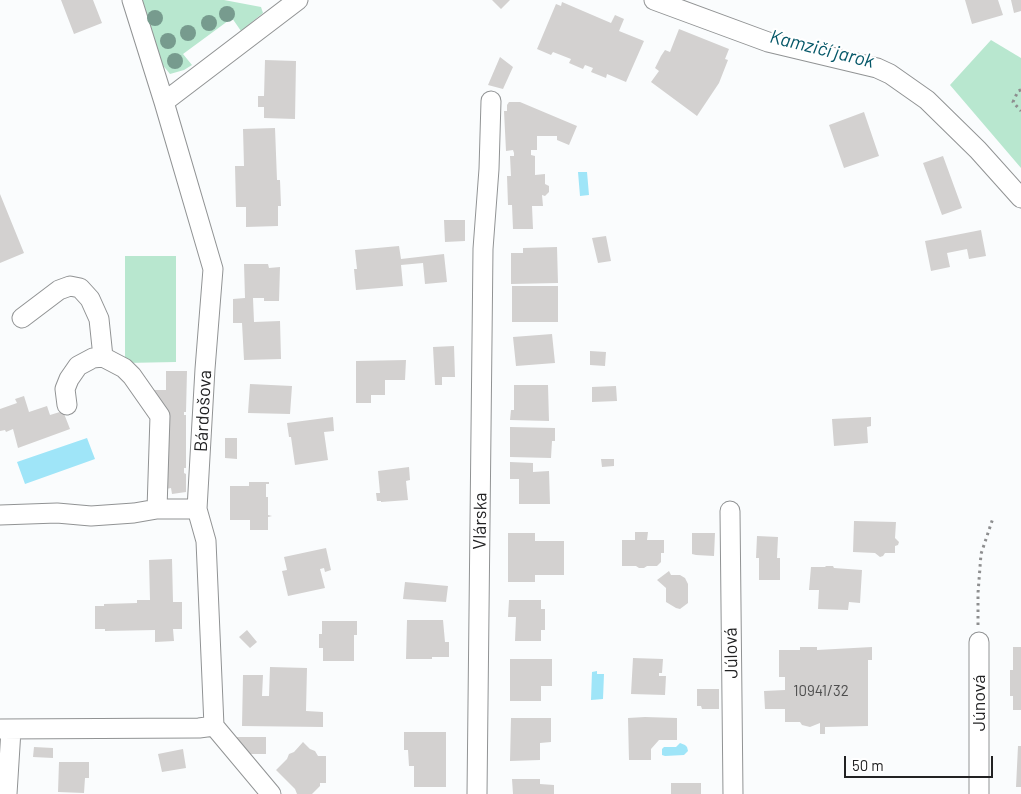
<!DOCTYPE html>
<html>
<head>
<meta charset="utf-8">
<style>
  body { margin:0 }
  #map { position:relative; width:1021px; height:794px; overflow:hidden; background:#fafcfd; font-family:Barlow,sans-serif }
  canvas { display:block }
  .scale { position:absolute; left:844px; top:756px; width:149px; height:22px; box-sizing:border-box; border:2px solid #222223; border-top:0; padding-left:6px; font-size:15px; line-height:18px; white-space:nowrap; color:#222223; -webkit-text-stroke:4px #fff; paint-order:stroke }
</style>
</head>
<body>
<div id="map">
<canvas width="1021" height="794"></canvas>
<div class="scale">50 m</div>
</div>
<script>
const c = document.querySelector('canvas').getContext('2d');
c.lineJoin = 'round';
function paint(path, color) { c.fillStyle = color; c.fill(path, 'evenodd'); }
const toPath = rows => new Path2D(rows.map(r => 'M' + r).join(''));
function stroke(path, color, width, dash) { c.strokeStyle = color; c.lineWidth = width; c.lineCap = dash ? 'butt' : 'round'; c.setLineDash(dash || []); c.stroke(path); }
function write(font, color, halo, rows, align = 'center') {
  c.font = font + ' Barlow,sans-serif'; c.lineWidth = 4.5; c.setLineDash([]); c.textBaseline = 'middle'; c.strokeStyle = halo; c.fillStyle = color; for (const [text, x, y, turn = 0] of rows) {
    c.save(); c.translate(x, y); c.rotate((+turn || 0) * Math.PI / 180); c.textAlign = isNaN(turn) ? turn : align; if (halo) c.strokeText(text, 0, 0); c.fillText(text, 0, 0); c.restore();
  }
}
paint(toPath([
  [140,0,224,0,261,7,263,13,241,31,232,18,183,54,192,65,184,70,170,74,161,63],
  [991,40,1021,58,1021,168,950,85],
  [125,256,176,256,176,362,125,363]
]), '#b8e7cf');
paint(toPath([
  [578,172,587,172,589,195,580,196],
  [87,438,95,459,25,484,17,462],
  [597,671,597,674,604,674,603,699,591,700,592,672],
  [680,743,685,745,687,747,688,751,684,755,665,756,662,755,662,749,664,747,676,747]
]), '#9fe5f8');
paint(toPath([
  [61,0,93,0,102,23,74,34],
  [492,0,510,0,501,9],
  [965,0,998,0,1003,15,972,24],
  [1011,0,1021,0,1021,11,1014,13],
  [562,2,611,23,615,15,624,19,619,31,644,41,626,82,607,74,606,78,591,72,593,68,585,65,583,69,569,63,571,59,553,52,551,55,537,49,556,4,561,6],
  [679,29,729,49,725,59,728,60,719,83,697,116,651,82,659,71,655,68,661,56,665,50,670,52],
  [500,57,513,67,503,89,488,85],
  [265,60,296,61,295,119,264,118,264,107,258,107,258,96,264,96],
  [509,102,520,102,577,126,569,145,557,140,557,136,537,136,537,150,531,150,531,155,535,156,535,175,545,174,545,184,549,186,549,192,545,196,542,195,543,206,532,206,533,229,513,229,512,205,508,205,507,176,511,176,510,156,514,156,514,153,513,150,506,151,504,111,507,111,507,105],
  [864,112,879,156,844,168,829,125],
  [275,128,277,180,280,180,281,206,278,206,278,226,246,227,246,207,236,207,235,166,244,166,243,129],
  [943,156,962,208,942,215,923,163],
  [0,194,24,253,0,263],
  [444,220,465,220,465,241,445,242],
  [981,230,986,256,969,259,967,249,947,253,950,267,931,271,925,241],
  [606,236,611,261,598,263,592,238],
  [399,246,401,259,444,254,447,282,425,284,423,263,401,265,403,286,356,290,354,269,357,269,355,250],
  [557,247,558,283,511,284,511,253,523,253,523,248],
  [244,264,268,264,269,268,280,267,279,301,264,301,264,298,253,298,254,322,280,321,281,359,244,360,242,323,233,323,233,299,245,298],
  [512,286,558,286,558,322,512,322],
  [552,334,555,363,516,366,513,337],
  [454,346,455,377,442,377,442,385,435,385,433,347],
  [590,351,606,352,605,366,590,365],
  [406,360,405,380,385,380,385,395,371,395,371,403,356,403,356,361],
  [166,371,187,371,186,412,184,412,184,415,186,415,186,468,184,468,184,473,186,474,186,492,172,494,171,488,166,489,166,407,160,408,144,390,166,390],
  [250,384,292,386,290,414,248,413],
  [514,385,548,385,549,421,510,420,511,410,514,410],
  [616,386,617,401,592,402,592,387],
  [24,396,29,412,47,406,50,415,63,411,70,429,18,448,13,429,6,432,5,430,0,431,0,409,17,403,15,399],
  [333,417,334,431,324,432,328,460,295,465,291,437,289,437,287,423],
  [871,417,871,426,867,427,868,443,834,446,832,419],
  [510,427,555,428,555,441,552,441,551,458,510,457],
  [225,438,237,438,237,459,225,458],
  [601,459,614,459,614,466,602,467],
  [510,462,533,463,533,472,549,471,550,504,519,504,519,479,510,479],
  [409,467,410,480,406,481,408,500,381,502,381,501,377,501,376,493,380,493,378,471],
  [249,482,269,482,269,484,266,484,266,497,268,497,268,515,272,516,268,517,268,530,250,530,250,520,230,520,230,486,249,486],
  [854,521,896,522,895,538,899,542,898,545,895,546,895,553,885,553,883,556,880,557,875,553,853,552],
  [635,532,648,532,647,540,664,540,664,553,661,553,661,562,657,566,647,566,644,568,639,568,636,566,622,566,622,540,635,540],
  [508,533,535,533,535,541,564,541,564,575,535,575,535,582,508,582],
  [692,533,715,533,714,556,696,555,692,554],
  [757,536,778,537,777,558,780,558,780,580,759,580,759,558,756,558],
  [326,548,331,570,325,572,324,568,320,569,325,588,288,596,282,571,287,570,284,557],
  [172,559,173,602,182,602,182,629,173,629,174,641,155,642,155,630,105,631,105,629,95,629,95,606,104,606,104,604,137,603,137,600,150,600,149,560],
  [826,566,833,566,834,568,862,570,860,603,849,602,848,610,818,609,819,590,809,590,811,567,825,567],
  [669,571,671,575,680,575,685,578,688,584,688,603,680,609,676,608,666,602,666,588,657,580],
  [405,582,448,586,446,602,403,599],
  [509,600,541,600,541,609,545,609,545,630,541,630,541,641,515,641,516,617,508,617],
  [407,620,443,620,445,642,449,642,449,657,432,657,432,659,406,659],
  [322,621,357,621,357,635,354,635,354,661,323,661,323,648,319,648,319,634,322,634],
  [247,630,257,642,250,648,239,637],
  [800,647,817,647,817,650,872,647,872,660,868,660,868,726,825,727,825,734,820,734,820,723,810,727,802,725,800,722,785,722,785,709,765,709,764,691,785,690,785,677,779,677,779,650,800,650],
  [1013,647,1021,647,1021,710,1013,710,1013,696,1010,696,1010,670,1013,670],
  [633,658,663,659,662,673,659,673,659,676,666,676,665,695,631,694],
  [510,659,552,659,552,686,541,686,541,701,510,701],
  [270,667,307,668,306,711,323,712,323,727,242,726,243,675,263,675,262,696,269,696],
  [697,689,719,689,719,709,702,709,701,706,697,706],
  [645,717,677,718,677,740,659,740,651,749,651,760,629,760,628,718],
  [511,718,551,718,551,742,540,743,540,760,510,761],
  [404,732,446,732,446,787,414,787,414,766,409,766,408,750,404,750],
  [235,737,266,737,266,754,248,754],
  [303,742,310,749,315,751,318,756,326,756,326,783,320,783,320,786,312,794,297,794,295,789,276,770,287,759,289,754,294,752],
  [1018,746,1021,746,1021,787,1016,787],
  [34,747,53,748,53,758,33,757],
  [183,749,186,768,162,772,158,754],
  [59,762,89,762,89,778,85,778,84,793,58,792],
  [512,779,540,779,540,784,554,785,554,794,513,794],
  [671,783,701,783,701,794,671,794]
]), '#d3d1d0');
const minor = toPath([
  [132,0,164,102,213,269,205,369,197,509,206,541,214,726,271,794],
  [654,0,768,42,877,68,890,74,927,100,978,150,1021,198],
  [164,102,298,0],
  [22,318,59,290,70,286,80,288,90,299,99,319,103,357],
  [157,509,197,509],
  [730,511,733,794],
  [0,515,57,513,91,516,134,513,157,509,160,416,132,376,124,368,103,357,93,358,78,366,69,379,65,389,67,405],
  [979,642,979,794],
  [0,729,199,728,214,726],
  [7,794,11,730],
  [477,794,483,249,489,169,491,101]
]);
stroke(minor, '#919394', 21);
stroke(toPath([
  [1021,90,1018,91,1013,102,1021,111],
  [978,625,978,593,981,554,993,518]
]), '#8d8e8f', 3, [2.5, 4]);
stroke(minor, '#fff', 19);
c.fillStyle = '#779b8e';
for (const [x, y] of [
  [227,14],
  [155,18],
  [209,23],
  [188,33],
  [168,41],
  [175,61]
]) { c.beginPath(); c.arc(x, y, 8, 0, 2 * Math.PI); c.fill(); }
write('15px', '#4e4e4e', null, [
  ["10941/32",821,691]
]);
write('18px', '#222223', '#fff', [
  ["Bárdošova",203,411,-87],
  ["Vlárska",480,521,-89],
  ["Júlová",731,653,-91],
  ["Júnová",979,703,-90]
]);
write('italic 19px', '#055768', '#fff', [
  ["Kamzičí jarok",822,49,14]
]);
</script>
</body>
</html>
